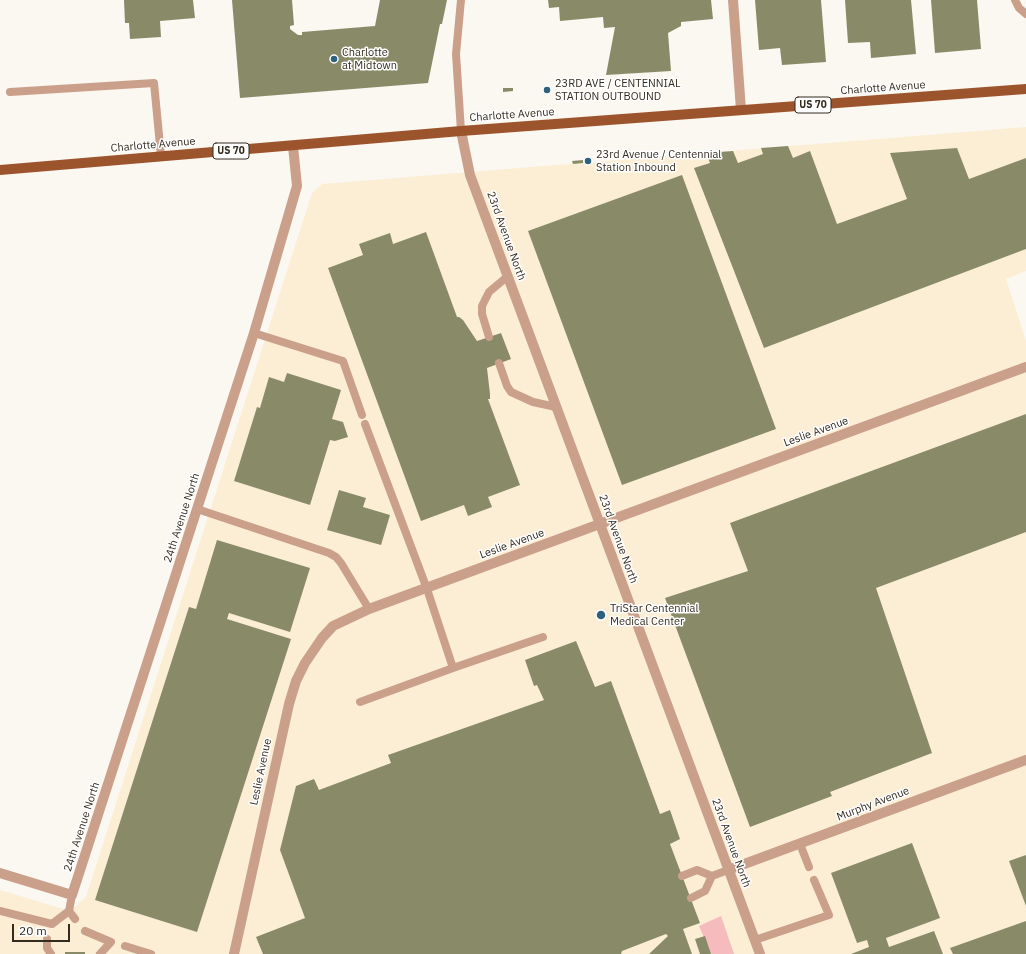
<!DOCTYPE html>
<html>
<head>
<meta charset="utf-8">
<style>
  body { margin:0 }
  #map { position:relative; width:1026px; height:954px; overflow:hidden; background:#fbf7f1; font-family:"IBM Plex Sans",sans-serif }
  canvas { display:block }
  .scale { position:absolute; left:12px; top:924px; width:58px; height:18px; box-sizing:border-box; border:2px solid #332b1e; border-top:0; padding-left:5px; font-size:12px; line-height:14px; white-space:nowrap; color:#332b1e; -webkit-text-stroke:3px #fff; paint-order:stroke }
</style>
</head>
<body>
<div id="map">
<canvas width="1026" height="954"></canvas>
<div class="scale">20 m</div>
</div>
<script>
const c = document.querySelector('canvas').getContext('2d');
c.lineJoin = 'round';
function paint(path, color) { c.fillStyle = color; c.fill(path, 'evenodd'); }
const toPath = rows => new Path2D(rows.map(r => 'M' + r).join(''));
function stroke(path, color, width, dash) { c.strokeStyle = color; c.lineWidth = width; c.lineCap = dash ? 'butt' : 'round'; c.setLineDash(dash || []); c.stroke(path); }
function write(font, color, halo, rows, align = 'center') {
  c.font = font + ' "IBM Plex Sans",sans-serif'; c.lineWidth = 3; c.setLineDash([]); c.textBaseline = 'middle'; c.strokeStyle = halo; c.fillStyle = color; for (const [text, x, y, turn = 0] of rows) {
    c.save(); c.translate(x, y); c.rotate((+turn || 0) * Math.PI / 180); c.textAlign = isNaN(turn) ? turn : align; if (halo) c.strokeText(text, 0, 0); c.fillText(text, 0, 0); c.restore();
  }
}
paint(toPath([
  [1026,127,1026,271,1006,279,1026,341,1026,954,0,954,0,890,70,911,86,897,312,193,322,184]
]), '#fcedd5');
paint(toPath([
  [721,916,734,954,711,954,699,926]
]), '#f5bbbd');
paint(toPath([
  [124,0,193,0,195,18,160,21,161,37,130,39,129,23,125,23],
  [232,0,292,0,294,25,290,26,290,29,298,35,302,35,302,32,375,26,380,0,447,0,442,24,440,24,428,83,240,98],
  [548,0,711,0,713,19,681,22,681,26,668,33,671,71,606,75,615,27,604,28,603,17,560,21,559,7,549,8],
  [755,0,821,0,826,62,782,65,780,48,759,50],
  [845,0,911,0,916,54,871,58,870,42,848,43],
  [931,0,977,0,981,49,935,53],
  [503,88,513,88,513,91,503,92],
  [788,146,793,158,810,151,837,224,907,199,890,153,957,148,969,179,1026,158,1026,249,764,348,694,168,710,163,706,153,733,151,738,163,763,154,761,148],
  [583,160,583,163,573,164,572,161],
  [682,175,776,429,622,485,528,231],
  [426,232,457,317,459,317,463,320,477,341,501,333,511,359,487,368,490,394,490,399,488,399,520,485,488,497,492,507,468,516,464,505,421,521,328,268,363,255,359,244,390,233,393,244],
  [287,373,341,390,332,419,343,422,348,437,335,441,330,440,310,505,234,481,257,407,260,408,269,377,284,382],
  [1026,414,1026,532,876,588,932,753,830,792,832,796,750,827,665,598,748,571,730,523],
  [339,490,366,498,363,507,390,515,381,545,327,530],
  [217,540,310,568,290,632,229,613,227,619,291,639,197,932,95,900,189,607,196,609],
  [576,641,595,687,611,681,660,814,670,810,680,839,670,844,700,923,683,929,692,954,649,954,668,936,666,934,622,951,621,954,263,954,256,937,305,918,280,850,296,786,314,779,319,790,391,763,388,755,544,700,537,685,534,686,525,660],
  [912,843,940,918,886,938,889,947,934,931,943,954,851,954,869,947,867,940,857,943,831,873],
  [1026,855,1026,906,1009,861],
  [1026,921,1026,954,953,954,950,948],
  [705,936,711,954,700,954,695,939],
  [65,952,85,952,85,954,65,954]
]), '#898b68');
stroke(toPath([
  [1015,0,1019,8,1026,14],
  [10,92,154,83,161,156],
  [461,131,456,54,461,0],
  [254,333,343,361,362,415],
  [489,337,482,314,482,306,489,292,508,276],
  [499,363,507,386,511,392,533,402,556,407],
  [197,509,329,553,336,557,341,563,369,609],
  [453,668,543,637],
  [360,702,453,668,427,589,365,424],
  [800,844,809,867],
  [682,876,697,870,712,876,728,870],
  [72,895,69,911,75,919],
  [691,898,705,891,712,876],
  [0,911,52,924,69,911],
  [85,931,111,942,100,954],
  [47,939,47,948,51,954],
  [755,940,829,915,814,880],
  [125,946,151,954]
]), '#caa08b', 8);
stroke(toPath([
  [733,0,741,110],
  [728,870,1026,760],
  [0,873,72,895,254,333,297,186,293,146],
  [234,954,289,704,296,681,305,663,322,638,333,626,369,609,1026,367]
]), '#caa08b', 10);
stroke(toPath([
  [461,131,470,175,760,954]
]), '#caa08b', 10);
stroke(toPath([
  [0,170,461,131,1026,89]
]), '#9c542c', 10);
for (const [x, y, r, color] of [
  [334,59,4,"#2d627e"],
  [547,90,4,"#2d627e"],
  [588,161,4,"#2d627e"],
  [601,615,5,"#2d627e"]
]) { const dot = new Path2D(); dot.arc(x, y, r, 0, 2 * Math.PI); c.fillStyle = color; c.fill(dot); stroke(dot, '#fff', 1.5); }
for (const [x, y, w] of [
  [813,105,36],
  [231,151,36]
]) { const box = new Path2D(); box.roundRect(x - w / 2, y - 8, w, 16, 3); c.fillStyle = '#fff'; c.fill(box); stroke(box, '#332b1e', 1); }
write('bold 10px', '#332b1e', null, [
  ["US 70",813,105],
  ["US 70",231,151]
]);
write('11px', '#332b1e', '#fff', [
  ["Charlotte",342,53],
  ["at Midtown",342,66],
  ["23RD AVE / CENTENNIAL",555,84],
  ["STATION OUTBOUND",555,97],
  ["23rd Avenue / Centennial",596,155],
  ["Station Inbound",596,168],
  ["TriStar Centennial",610,609],
  ["Medical Center",610,622]
], 'left');
write('11px', '#332b1e', '#fff', [
  ["Charlotte Avenue",883,88,-4],
  ["Charlotte Avenue",512,115,-4],
  ["Charlotte Avenue",153,145,-5],
  ["23rd Avenue North",506,236,70],
  ["Leslie Avenue",816,432,-20],
  ["24th Avenue North",182,518,-72],
  ["23rd Avenue North",618,539,70],
  ["Leslie Avenue",512,544,-20],
  ["Leslie Avenue",261,772,-78],
  ["Murphy Avenue",873,804,-21],
  ["24th Avenue North",82,827,-72],
  ["23rd Avenue North",731,843,70]
]);
</script>
</body>
</html>
